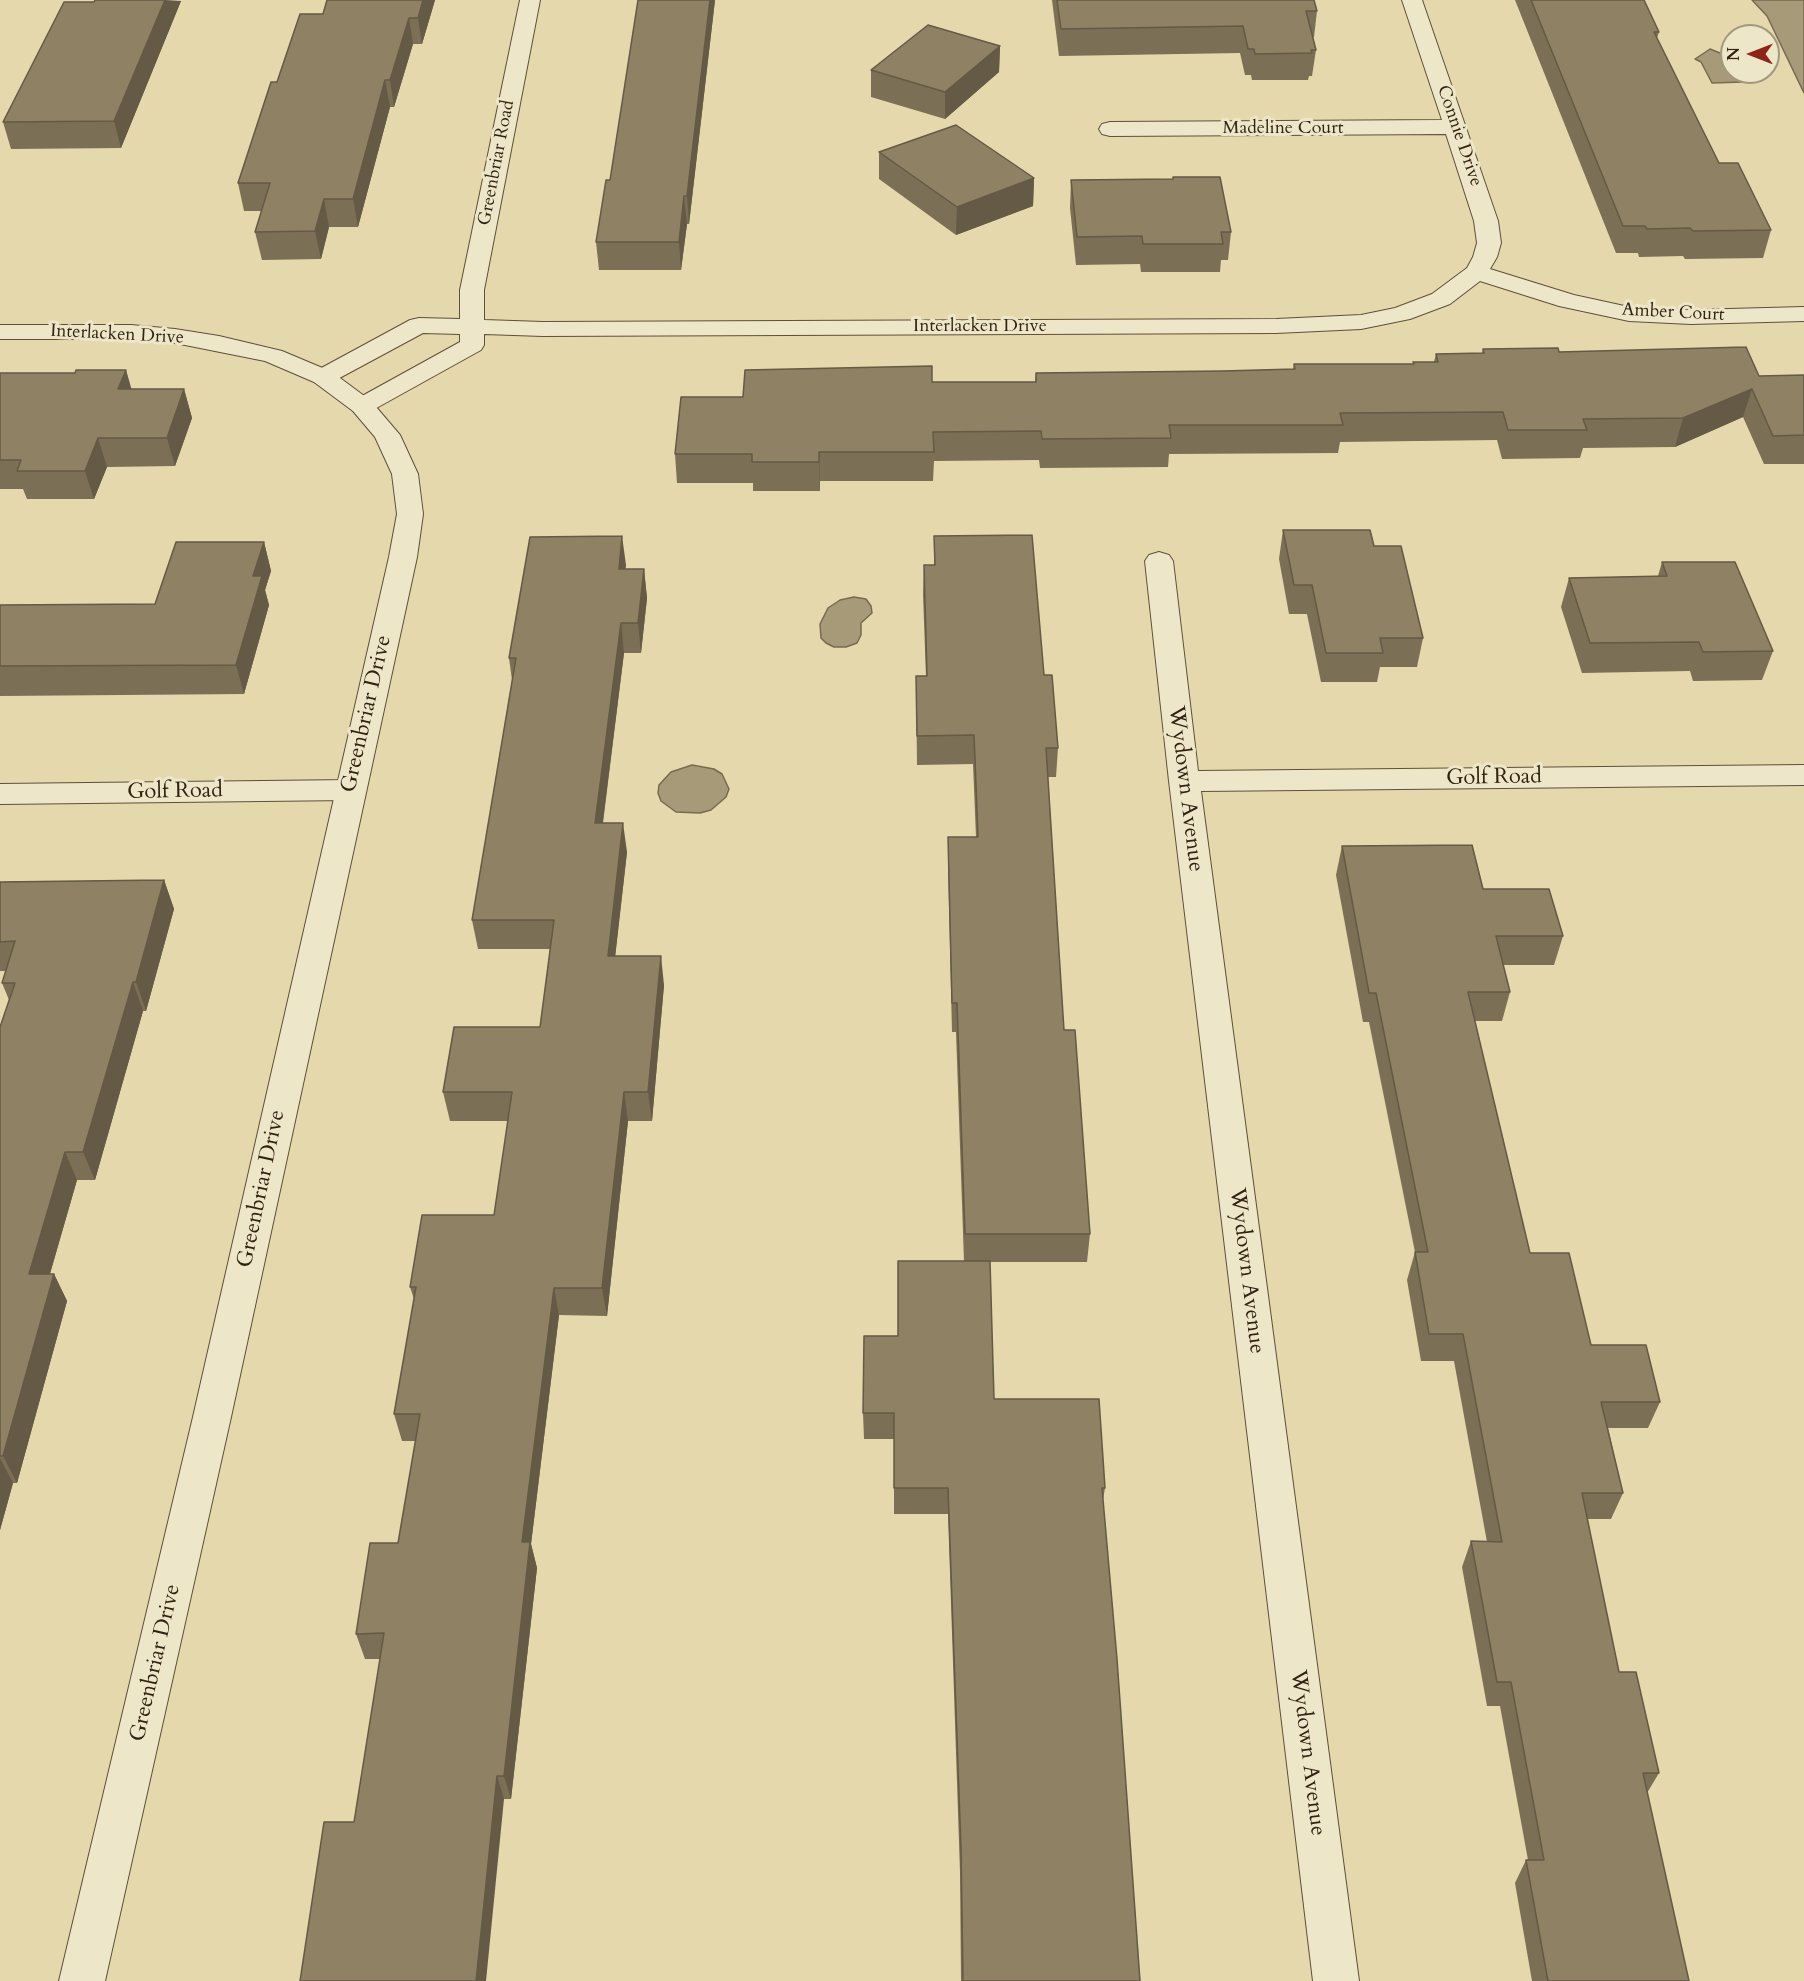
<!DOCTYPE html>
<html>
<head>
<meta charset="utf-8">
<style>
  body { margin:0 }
  #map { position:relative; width:1804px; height:1981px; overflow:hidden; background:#e4d8ac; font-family:Cardo,serif }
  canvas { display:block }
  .north { position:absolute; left:1720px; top:24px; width:60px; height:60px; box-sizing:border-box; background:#ede6c9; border:2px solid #a29880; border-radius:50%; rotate:270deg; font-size:16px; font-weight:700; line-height:24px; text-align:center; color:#322213 }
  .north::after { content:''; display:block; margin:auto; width:21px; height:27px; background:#8f2418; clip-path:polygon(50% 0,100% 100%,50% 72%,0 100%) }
</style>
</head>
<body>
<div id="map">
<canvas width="1804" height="1981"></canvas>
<div class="north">N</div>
</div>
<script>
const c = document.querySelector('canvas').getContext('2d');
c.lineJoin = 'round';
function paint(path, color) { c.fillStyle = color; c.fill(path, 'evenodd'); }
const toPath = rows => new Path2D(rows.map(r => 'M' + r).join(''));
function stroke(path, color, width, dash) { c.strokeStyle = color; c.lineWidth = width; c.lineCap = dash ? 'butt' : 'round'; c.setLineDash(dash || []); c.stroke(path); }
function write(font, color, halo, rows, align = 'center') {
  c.font = font + ' Cardo,serif'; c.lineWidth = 6; c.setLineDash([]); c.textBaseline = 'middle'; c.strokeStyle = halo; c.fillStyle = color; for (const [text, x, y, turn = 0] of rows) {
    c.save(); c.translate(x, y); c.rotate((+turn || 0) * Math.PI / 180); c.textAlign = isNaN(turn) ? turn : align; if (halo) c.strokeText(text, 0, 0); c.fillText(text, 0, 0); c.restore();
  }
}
const water = toPath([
  [1752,0,1804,0,1804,93,1767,16,1752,0],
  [1710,49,1730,57,1732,72,1737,72,1743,82,1712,83,1701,62,1695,59,1710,49],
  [854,597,866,599,871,606,872,613,861,623,861,635,857,643,846,647,834,647,826,643,821,638,820,624,828,608,840,600,854,597],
  [692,765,714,769,722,774,729,789,726,797,711,810,700,813,676,812,661,801,658,793,659,785,671,772,692,765]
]);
paint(water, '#a79a78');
stroke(water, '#786a50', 1.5);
const minor = toPath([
  [520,0,540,0,484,290,484,320,543,322,1276,319,1361,315,1395,308,1432,294,1467,268,1473,257,1477,243,1474,221,1446,134,1110,136,1102,134,1099,129,1102,124,1110,122,1442,120,1402,0,1422,0,1498,221,1501,243,1497,257,1490,269,1574,295,1629,307,1691,310,1804,307,1804,321,1691,324,1629,321,1559,306,1480,281,1450,304,1410,319,1361,329,1276,333,543,336,484,334,484,345,481,350,371,411,362,414,353,411,349,406,353,401,460,342,460,334,423,333,332,382,323,385,314,382,310,377,314,372,410,320,419,318,460,319,460,290,520,0],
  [1159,552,1169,555,1173,561,1198,771,1804,765,1804,785,1201,791,1359,1981,1313,1981,1169,781,1145,561,1149,555,1159,552],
  [350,780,361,783,365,790,361,797,350,800,0,804,0,784,350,780]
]);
const tertiary = toPath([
  [0,325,131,325,175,329,219,336,282,351,332,372,371,401,400,435,418,474,423,514,417,557,231,1417,105,1981,59,1981,193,1417,389,557,397,514,392,474,375,437,353,411,314,382,265,361,175,343,131,339,0,339,0,325]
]);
stroke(minor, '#5e5039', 2);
stroke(tertiary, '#5e5039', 2);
paint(minor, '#ede6c9');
paint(tertiary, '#ede6c9');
paint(toPath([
  [95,0,181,1,121,148,11,149,3,122],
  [327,0,435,0,422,44,413,44,394,107,390,107,358,227,329,227,321,259,262,260,255,232,262,211,244,211,238,183,277,82,323,14],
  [638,0,715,0,689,224,687,224,681,270,599,270,596,242,610,180],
  [1052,0,1314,0,1317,11,1314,37,1313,37,1316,50,1312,76,1309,76,1308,80,1252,80,1251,75,1245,75,1240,53,1059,56],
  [1515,0,1644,0,1659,32,1657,38,1719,163,1771,230,1763,258,1685,259,1683,256,1639,257,1638,253,1616,253],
  [1000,46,999,72,945,119,871,97,871,70],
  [879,152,1034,178,1033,206,956,235,879,179],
  [1173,177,1231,232,1228,260,1221,260,1220,272,1141,272,1140,264,1076,265,1070,208,1071,180,1173,179],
  [1483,349,1559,352,1759,376,1804,375,1804,464,1764,464,1743,417,1675,447,1583,448,1580,458,1502,459,1497,440,1340,442,1338,453,1169,454,1168,467,1040,468,1039,460,934,461,933,481,820,481,820,491,753,491,753,483,677,483,675,454,743,397,932,382,1035,382,1036,373,1223,371,1293,369,1294,364,1413,364,1413,362,1434,362,1436,354,1482,353],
  [126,370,131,389,184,389,192,418,175,466,107,467,94,499,27,499,23,489,0,489,0,373,75,373],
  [1283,530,1374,546,1423,638,1417,667,1380,667,1377,682,1321,682,1307,614,1289,614,1279,559],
  [934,536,1044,675,1058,748,1056,777,1048,777,1064,1030,1090,1234,1087,1262,990,1262,994,1399,1105,1488,1103,1500,1140,1981,961,1981,960,1872,948,1514,894,1514,894,1439,864,1439,863,1413,898,1336,964,1261,956,1032,952,1032,948,866,948,837,976,837,973,764,917,765,916,676,926,676,923,594,924,565,934,565],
  [264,542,271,571,265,590,269,605,244,694,0,696,0,605,155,604],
  [1662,562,1773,651,1762,680,1693,681,1690,671,1582,673,1561,607,1569,578,1658,576],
  [626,565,625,569,644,569,647,598,641,653,624,653,603,823,627,852,615,956,664,985,652,1121,628,1121,607,1316,559,1315,531,1544,537,1568,511,1799,504,1799,354,1822,380,1659,365,1659,356,1634,398,1543,416,1441,402,1441,394,1414,414,1299,410,1287,494,1215,508,1121,450,1121,443,1092,540,1027,550,949,478,949,472,920,512,680,509,658],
  [1342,846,1483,889,1563,936,1554,965,1503,965,1510,992,1502,1021,1475,1021,1530,1253,1591,1345,1660,1402,1648,1428,1608,1428,1623,1493,1611,1519,1587,1519,1619,1672,1659,1773,1647,1793,1689,1981,1532,1981,1515,1883,1526,1860,1528,1860,1500,1706,1487,1706,1462,1567,1471,1541,1487,1542,1454,1361,1421,1361,1407,1280,1415,1252,1369,1022,1363,1022,1336,875],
  [164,880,174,909,146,1011,143,1011,95,1180,77,1180,50,1274,54,1274,67,1301,17,1483,13,1483,0,1530,0,1027,9,1000,2,983,6,971,0,971,0,882]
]), '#7b6f55');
paint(toPath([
  [165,0,181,1,121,148,114,121],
  [423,0,435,0,422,44,418,18],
  [710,0,715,0,689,224,687,196],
  [409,18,413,44,394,107,390,80],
  [1000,46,999,72,945,119,945,92],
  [385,80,390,107,358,227,353,199],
  [1034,178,1033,206,956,235,957,207],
  [684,196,687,224,681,270,679,242],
  [324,199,329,227,321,259,315,231],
  [126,370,134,398,118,389],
  [184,389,192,418,175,466,167,438],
  [1752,389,1743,417,1675,447,1683,418],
  [98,438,107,467,94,499,85,471],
  [819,452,820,481,820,491,819,462],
  [622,536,626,565,622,598,619,569],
  [264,542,271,571,265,590,269,605,244,694,236,665,253,576],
  [644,569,647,598,641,653,638,623],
  [621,623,624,653,599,852,595,823],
  [623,823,627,852,612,985,608,956],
  [164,880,174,909,146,1011,136,982],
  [661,956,664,985,652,1121,648,1092],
  [133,982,143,1011,95,1180,83,1152],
  [624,1092,628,1121,607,1316,602,1288],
  [65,1152,77,1180,42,1301,29,1274],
  [54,1274,67,1301,17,1483,3,1456],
  [554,1288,559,1315,531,1544,537,1568,511,1799,504,1776,522,1542],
  [0,1458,13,1483,0,1530],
  [497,1776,504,1799,486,1981,476,1981]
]), '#645a45');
const building = toPath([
  [95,0,165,0,114,121,3,122,64,2,94,2,95,0],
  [327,0,423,0,418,18,409,18,390,80,385,80,353,199,324,199,315,231,255,232,270,183,238,183,271,82,277,82,300,14,323,14,327,0],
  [638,0,710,0,687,196,684,196,679,242,596,242,606,180,610,180,638,0],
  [1057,0,1314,0,1317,11,1306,11,1316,50,1311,50,1312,53,1255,54,1254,49,1248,49,1243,26,1061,29,1057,0],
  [1531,0,1644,0,1659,32,1654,32,1719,163,1738,163,1771,230,1693,231,1690,228,1647,229,1645,226,1623,226,1531,0],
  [928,25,1000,46,945,92,871,70,928,25],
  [956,125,1034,178,957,207,879,152,956,125],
  [1173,177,1220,177,1231,232,1221,232,1223,244,1143,244,1142,236,1077,237,1071,180,1173,179,1173,177],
  [1746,347,1759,376,1804,375,1804,435,1773,436,1752,389,1683,418,1583,419,1587,430,1508,430,1503,412,1340,413,1343,425,1169,425,1171,438,1042,439,1041,431,933,432,934,452,819,452,819,462,752,462,752,454,675,454,681,397,743,397,745,370,932,366,932,382,1036,382,1036,373,1223,371,1295,369,1294,364,1414,364,1413,362,1438,362,1436,354,1484,353,1483,349,1558,348,1559,352,1746,347],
  [76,370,126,370,118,389,184,389,167,438,98,438,85,471,17,471,21,460,0,460,0,373,75,373,76,370],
  [1283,530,1370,530,1374,546,1401,546,1423,638,1380,638,1383,653,1326,653,1312,585,1294,585,1283,530],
  [1032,535,1044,675,1052,675,1058,748,1046,748,1064,1030,1075,1030,1090,1234,965,1234,957,1003,952,1003,948,837,978,837,974,735,917,736,916,676,927,676,924,565,935,565,934,536,1032,535],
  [622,536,619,569,644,569,638,623,621,623,595,823,623,823,608,956,661,956,648,1092,624,1092,602,1288,554,1288,522,1542,530,1542,504,1776,497,1776,476,1981,300,1981,324,1822,354,1822,384,1633,356,1634,370,1543,398,1543,420,1414,394,1414,416,1287,410,1287,422,1215,494,1215,512,1092,443,1092,454,1027,540,1027,554,920,472,920,516,658,509,658,530,537,622,536],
  [176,542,264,542,253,576,262,576,236,665,0,666,0,605,155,604,176,542],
  [1662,562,1735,562,1773,651,1703,652,1699,642,1590,643,1569,578,1667,576,1662,562],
  [1472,845,1483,889,1549,889,1563,936,1496,936,1510,992,1468,992,1530,1253,1569,1253,1591,1345,1646,1345,1660,1402,1601,1402,1623,1493,1582,1493,1619,1672,1636,1672,1659,1773,1643,1773,1689,1981,1548,1981,1526,1860,1544,1860,1511,1682,1497,1682,1471,1541,1502,1542,1463,1334,1429,1334,1415,1252,1428,1252,1376,993,1369,993,1342,846,1472,845],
  [164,880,136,982,133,982,83,1152,65,1152,29,1274,54,1274,3,1456,0,1456,0,1027,15,983,2,983,15,941,0,942,0,882,164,880],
  [898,1261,990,1261,994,1399,1099,1399,1105,1488,1102,1488,1117,1659,1140,1981,963,1981,961,1849,948,1488,894,1488,894,1413,863,1413,864,1336,898,1336,898,1261]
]);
paint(building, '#8f8163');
stroke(building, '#645a45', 1.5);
write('18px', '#322213', '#ede6c9', [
  ["Madeline Court",1283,129],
  ["Connie Drive",1459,136,71],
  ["Greenbriar Road",497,163,-79],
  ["Amber Court",1673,313,3],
  ["Interlacken Drive",980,327],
  ["Interlacken Drive",117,335,3]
]);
write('22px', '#322213', '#ede6c9', [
  ["Greenbriar Drive",367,714,-77],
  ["Golf Road",1494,778,-1],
  ["Wydown Avenue",1185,789,83],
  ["Golf Road",175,792,-1],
  ["Greenbriar Drive",262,1189,-78],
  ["Wydown Avenue",1246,1271,83],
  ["Greenbriar Drive",156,1663,-77],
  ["Wydown Avenue",1307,1753,83]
]);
</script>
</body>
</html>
